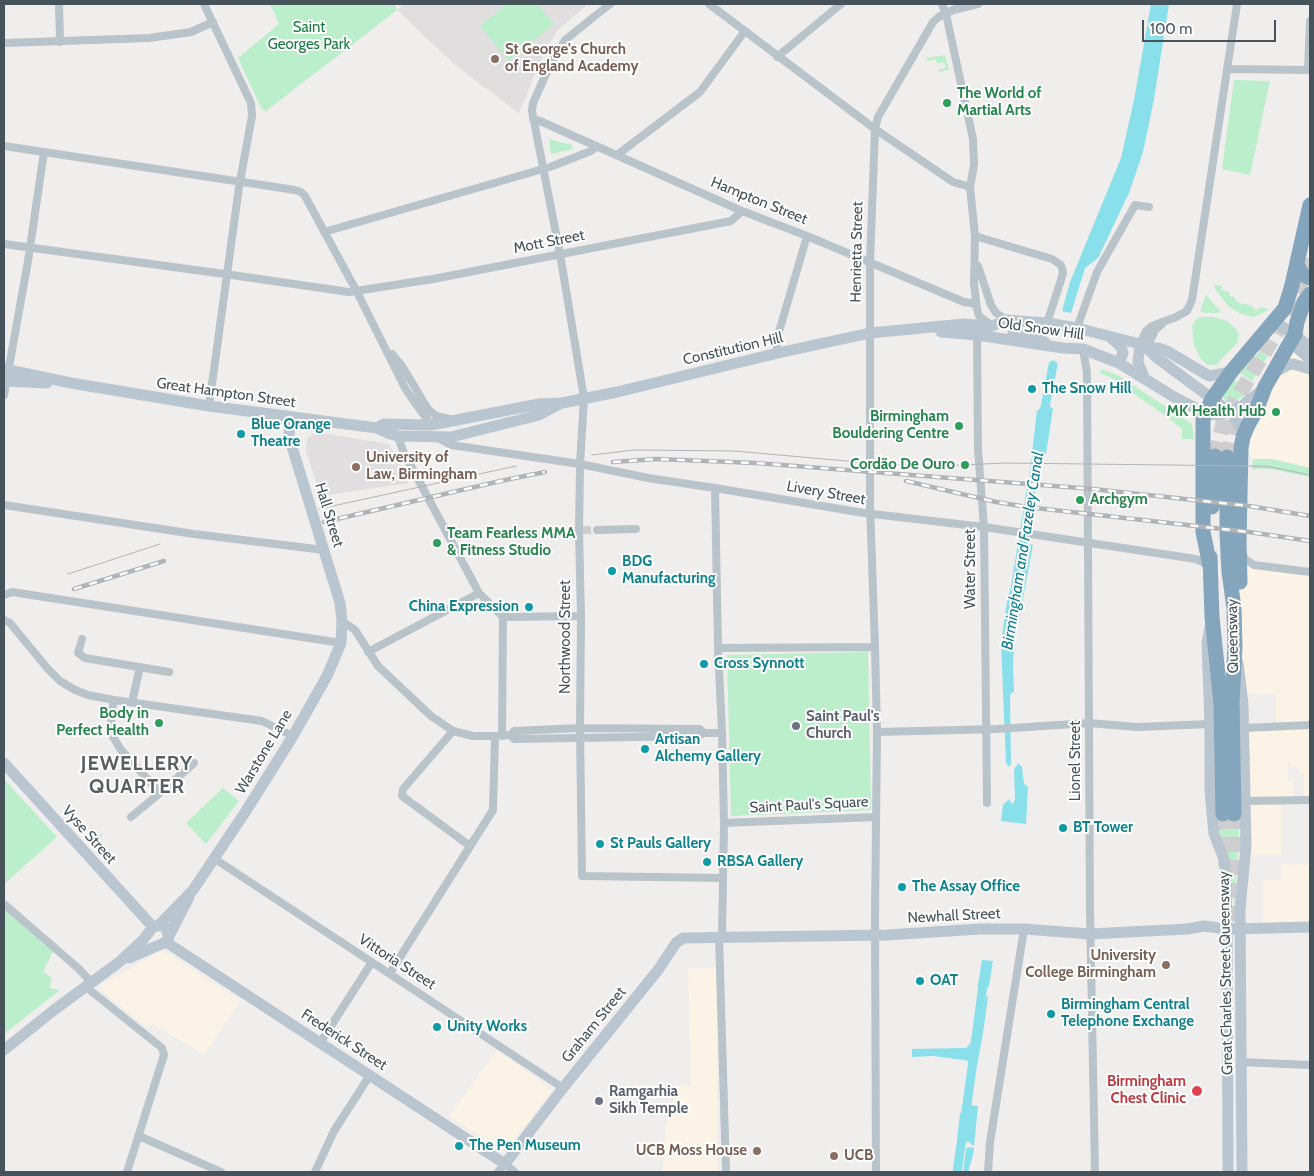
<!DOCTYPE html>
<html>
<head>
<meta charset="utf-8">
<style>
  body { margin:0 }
  #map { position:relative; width:1314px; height:1176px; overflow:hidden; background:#f0eded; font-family:Cabin,sans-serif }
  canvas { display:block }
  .frame { position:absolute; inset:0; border:5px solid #46535a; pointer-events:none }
  .scale { position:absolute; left:1142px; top:20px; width:134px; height:22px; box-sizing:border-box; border:2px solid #46535a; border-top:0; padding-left:6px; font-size:15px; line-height:18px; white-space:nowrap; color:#46535a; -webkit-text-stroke:4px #fff; paint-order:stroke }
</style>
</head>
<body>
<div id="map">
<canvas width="1314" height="1176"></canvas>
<div class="frame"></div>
<div class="scale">100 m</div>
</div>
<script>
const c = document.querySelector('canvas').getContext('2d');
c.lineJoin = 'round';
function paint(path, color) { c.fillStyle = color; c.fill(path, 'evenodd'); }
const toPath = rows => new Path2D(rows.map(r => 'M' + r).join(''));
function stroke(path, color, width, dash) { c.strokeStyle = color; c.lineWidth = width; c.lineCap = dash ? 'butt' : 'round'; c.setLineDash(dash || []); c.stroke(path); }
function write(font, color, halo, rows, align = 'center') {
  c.font = font + ' Cabin,sans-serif'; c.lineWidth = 4; c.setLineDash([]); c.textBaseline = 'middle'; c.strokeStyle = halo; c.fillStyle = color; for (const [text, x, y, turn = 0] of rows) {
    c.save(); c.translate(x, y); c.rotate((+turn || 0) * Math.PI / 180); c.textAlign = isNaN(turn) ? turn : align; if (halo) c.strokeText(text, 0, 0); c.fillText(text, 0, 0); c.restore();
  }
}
paint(toPath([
  [1291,344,1310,359,1310,468,1272,459,1253,459,1249,452,1241,448],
  [1239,543,1249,562,1310,572,1310,800,1304,800,1304,773,1300,773,1299,768,1291,768,1291,763,1288,763,1288,781,1293,781,1294,800,1281,801,1281,855,1245,855,1244,728,1276,726,1276,694,1243,693,1234,608,1240,589],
  [1281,864,1310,865,1310,928,1263,928,1263,880,1281,880],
  [161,951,172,956,240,1001,204,1055,153,1024,149,1028,101,990,99,986],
  [717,967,717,1172,663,1172,666,1127,677,1086,691,1086,688,969],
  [497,1050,552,1090,508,1148,503,1151,449,1116]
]), '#fbf3e6');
paint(toPath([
  [405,4,588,4,557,31,544,53,519,113,455,65,397,10],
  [316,432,389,444,409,483,321,496,306,451,307,439]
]), '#e1dedf');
paint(toPath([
  [270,4,394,4,397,10,266,111,262,110,238,58,279,24],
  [507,4,537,4,554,24,509,61,480,26],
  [945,55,949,70,939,72,938,70,946,68,944,62,937,64,936,59,928,61,926,58],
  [1234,80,1270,81,1250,175,1222,169],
  [549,139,572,145,573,149,551,154],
  [1214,285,1222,286,1221,290,1230,292,1229,296,1234,297,1237,302,1252,306,1254,309,1257,310,1261,307,1269,310,1253,317,1239,313,1228,306,1215,289],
  [1206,295,1220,311,1219,313,1205,313,1200,311],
  [1200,317,1213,317,1227,321,1237,330,1239,335,1237,343,1216,365,1208,365,1200,358,1194,344,1192,326,1196,319],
  [1264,347,1271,351,1270,352,1264,349,1262,353,1268,356,1252,381,1240,373],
  [1102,369,1119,376,1189,422,1192,424,1194,439,1182,439,1182,429,1170,419,1110,377,1099,373],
  [1234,380,1250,392,1230,404,1222,397],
  [1253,459,1272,459,1310,468,1310,477,1271,469,1252,469],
  [868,652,871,810,731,816,727,655],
  [4,779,57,837,4,884],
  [223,788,239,801,206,844,186,823],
  [1217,817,1239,817,1239,836,1234,906,1229,865,1219,829],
  [102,833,99,853,91,844],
  [4,909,53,952,43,972,52,978,49,988,60,990,4,1034]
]), '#bbeeca');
paint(toPath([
  [1151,4,1169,4,1154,99,1143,152,1129,193,1098,258,1085,268,1071,313,1062,311,1070,282,1121,158,1134,100],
  [1046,402,1048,411,1049,411,1050,407,1053,408,1046,454,1032,453,1037,411],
  [1028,544,1033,545,1015,640,1013,663,1014,691,1010,695,1011,764,1009,767,1006,763,1001,643,1008,595,1016,585,1017,593,1020,590],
  [1018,763,1022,767,1024,784,1028,787,1026,824,1001,821,1003,805,1009,799,1012,804,1015,800,1014,770],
  [982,960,993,961,989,986,984,991,982,996,978,985],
  [986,996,988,997,983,1033,977,1065,971,1073,968,1061,964,1060,933,1056,912,1057,912,1049,966,1048,970,1044,972,1036,978,1029,979,1031,980,1031],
  [971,1105,978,1106,974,1146,972,1145,968,1141,960,1149,959,1142,957,1139,960,1114,967,1106,970,1112],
  [969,1147,974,1148,973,1155,968,1172,963,1172,966,1149]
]), '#89dfea');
stroke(toPath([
  [1044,413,1053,365],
  [1014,595,1039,443],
  [976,1038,983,984],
  [965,1118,973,1061],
  [957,1172,962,1138]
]), '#89dfea', 9);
stroke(toPath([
  [583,530,597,530]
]), '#ceced0', 8, [8, 4]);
stroke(toPath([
  [1215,456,1224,419,1288,314,1310,259],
  [1227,457,1234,428,1253,395],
  [1223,814,1226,866],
  [1234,814,1235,925]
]), '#ceced0', 15, [15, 8]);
stroke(toPath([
  [59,4,60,42],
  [204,4,251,103,252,116,239,187,209,406],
  [610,4,565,40,550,65,533,103,532,111,560,254,584,398,580,464,579,531,581,616,580,728,582,876,723,878],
  [709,4,875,129,953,182,970,187],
  [942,4,946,14,973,139,974,165,970,187,975,236,974,284,977,309,979,316,992,326],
  [4,43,149,38,191,32,213,22],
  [777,57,841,4],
  [1228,69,1308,70,1310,21],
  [533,119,540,121,742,211,807,236,964,302,976,304],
  [4,146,295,190,301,192,305,196,357,292,406,390,431,425],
  [617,155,700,92,745,31],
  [324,232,550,167,591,151,596,147],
  [975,236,1052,259,1061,265,1063,272,1061,280,1047,323],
  [4,244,232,275,349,292,433,279,731,221,742,211],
  [978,266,991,305,996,313,1007,320],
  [1077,328,1097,272,1135,205,1149,207],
  [977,335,978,449,984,527,987,803],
  [1140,344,1146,331,1152,326,1176,317,1187,311,1192,300,1237,4],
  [1147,348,1155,330,1162,324],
  [1083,349,1087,373,1090,909,1095,1172],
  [778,353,776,342,807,236],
  [392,354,402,366,428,409,436,416,450,419],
  [4,395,28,261,44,152],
  [438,438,451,445,580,464,648,478,715,488,864,513,984,527,1196,559,1209,565],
  [715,488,718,648],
  [4,505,194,534,324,550],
  [597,530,636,529],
  [1242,552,1245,559,1254,565,1310,572],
  [479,593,503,617],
  [4,595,12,592,341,643],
  [503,617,581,616],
  [4,620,10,623,48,669,60,681,75,690,88,695,114,700,262,721,293,736],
  [342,621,355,630,378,666,431,716,453,731,473,736,495,736,511,735,514,731,580,728,700,729,704,733],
  [82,639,78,653,85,658,169,672],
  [875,647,870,505,870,263,875,129,878,117,933,22,940,16,953,10,978,4],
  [368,652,479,593,403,451,398,436],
  [114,700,111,714,112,735,121,750,160,793,194,763],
  [132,702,140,667],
  [1244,728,1310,725],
  [453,731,403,789,402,796,470,846],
  [877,732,997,729,1089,723,1137,727,1210,724],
  [511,735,514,739,698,736,704,733,722,733],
  [502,736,503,617],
  [1244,801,1310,800],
  [131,817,160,793],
  [724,823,876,817],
  [215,859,563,1088],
  [4,904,79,969,92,983],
  [719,937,726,1172],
  [722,937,724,823,722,733,718,648,875,647,877,732,875,918,876,1172],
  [390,973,493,810,495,736],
  [86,987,162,1048,164,1055,127,1172],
  [320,1043,372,962],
  [1240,1062,1310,1065],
  [139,1136,221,1172],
  [315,1172,334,1131,370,1075],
  [498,1172,505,1164,515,1172],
  [988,1172,990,1142,1024,929]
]), '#b9c3ca', 8);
stroke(toPath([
  [1274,323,1295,334,1310,348],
  [941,332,977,335,1063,348,1083,349,1119,363,1174,397,1205,413,1216,415,1230,412,1242,406,1264,388],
  [1013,333,1037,336,1048,345],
  [1295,334,1297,348,1310,359],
  [1110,337,1121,347,1123,353,1119,363],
  [1140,344,1138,362,1144,377],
  [1147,348,1158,348,1167,351,1209,376,1231,372],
  [4,369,71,383,209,406,377,428,390,434,398,436,451,437,539,415,558,405],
  [1274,373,1288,365,1293,364,1310,369],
  [4,381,47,383],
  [377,428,384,424,431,425,539,404,562,403,617,392,778,353,870,333,964,324,992,326,1007,320,1047,323,1077,328,1140,344,1147,348,1156,357,1230,412,1236,420,1244,434],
  [1210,627,1207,643,1210,724,1210,791,1214,834,1224,859,1225,867,1227,915,1228,1172],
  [1238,663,1243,704,1246,846,1240,909,1242,1172],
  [4,763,153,927],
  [158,926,193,890,246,811,293,736,327,676,341,643,342,621,340,603,289,437,290,417],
  [1233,929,1310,927],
  [166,942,505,1164,563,1088,658,970,676,943,683,938,887,935,980,929,1024,929,1090,934,1187,929,1204,926,1226,929],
  [129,958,166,942,189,897],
  [4,1050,54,1010,118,963,143,940,153,927,160,925,165,927,169,936]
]), '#b9c6cf', 11);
stroke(toPath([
  [1297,264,1302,274,1310,278],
  [1227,457,1227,534,1229,572,1234,608,1235,647,1232,703,1234,814],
  [1212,507,1215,456],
  [1210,557,1212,617,1221,704,1223,814],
  [1210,566,1203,532,1203,419,1212,399,1231,372,1285,308,1292,285,1310,205],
  [1240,582,1239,543,1241,448,1243,437,1248,425,1256,411,1265,387,1295,334,1297,322,1304,302,1310,294]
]), '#85a5bc', 15);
stroke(toPath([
  [592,455,634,450,735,451,880,464,942,466,1005,463,1249,466,1271,467,1310,475],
  [319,509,516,466],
  [68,574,160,544]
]), '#b0b3b8', 1);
const rail = toPath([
  [613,462,656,459,756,463,1093,489,1249,506,1310,516],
  [906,481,996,502,1027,507,1249,532,1310,541],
  [324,522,505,480,545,472],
  [74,589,164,561]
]);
stroke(rail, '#b0b3b8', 4.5);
stroke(rail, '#fff', 2.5, [8]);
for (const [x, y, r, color] of [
  [495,59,5,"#8d6e63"],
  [947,103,5,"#2e9e5b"],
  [1032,389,5,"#0f9aa8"],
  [1276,412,5,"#2e9e5b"],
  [959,426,5,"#2e9e5b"],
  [241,434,5,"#0f9aa8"],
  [965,465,5,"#2e9e5b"],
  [356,467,5,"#8d6e63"],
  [1080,500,5,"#2e9e5b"],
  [437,543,5,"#2e9e5b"],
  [612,571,5,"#0f9aa8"],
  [529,607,5,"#0f9aa8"],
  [704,664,5,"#0f9aa8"],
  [159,723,5,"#2e9e5b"],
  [796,726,5,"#6b7280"],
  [645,749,5,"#0f9aa8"],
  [1063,828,5,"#0f9aa8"],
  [600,844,5,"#0f9aa8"],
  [707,862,5,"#0f9aa8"],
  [902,887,5,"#0f9aa8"],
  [1166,965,5,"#8d6e63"],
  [920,981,5,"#0f9aa8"],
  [1051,1014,5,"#0f9aa8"],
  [437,1027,5,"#0f9aa8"],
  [1197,1091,6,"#e0444e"],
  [599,1101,5,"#6b7280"],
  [459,1146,5,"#0f9aa8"],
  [757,1151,5,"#8d6e63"],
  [834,1156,5,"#8d6e63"]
]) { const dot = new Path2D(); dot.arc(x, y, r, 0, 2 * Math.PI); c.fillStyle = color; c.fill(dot); stroke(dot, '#fff', 2); }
write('15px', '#187b40', '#fff', [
  ["Saint",309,28],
  ["Georges Park",309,45]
]);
write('bold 15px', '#785e54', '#fff', [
  ["St George's Church",505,50],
  ["of England Academy",505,67],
  ["University of",366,458],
  ["Law, Birmingham",366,475],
  ["University",1156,956,"right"],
  ["College Birmingham",1156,973,"right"],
  ["UCB Moss House",747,1151,"right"],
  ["UCB",844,1156]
], 'left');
write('bold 15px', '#27864d', '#fff', [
  ["The World of",957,94,"left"],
  ["Martial Arts",957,111,"left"],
  ["MK Health Hub",1266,412],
  ["Birmingham",949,417],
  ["Bouldering Centre",949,434],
  ["Cordão De Ouro",955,465],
  ["Archgym",1090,500,"left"],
  ["Team Fearless MMA",447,534,"left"],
  ["& Fitness Studio",447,551,"left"],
  ["Body in",149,714],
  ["Perfect Health",149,731]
], 'right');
write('15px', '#46535a', '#fff', [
  ["Hampton Street",759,201,22],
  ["Mott Street",549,242,-11],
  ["Henrietta Street",857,252,-89],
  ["Old Snow Hill",1041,329,8],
  ["Constitution Hill",733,349,-13],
  ["Great Hampton Street",226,393,8],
  ["Livery Street",826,493,10],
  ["Hall Street",329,515,73],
  ["Water Street",971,569,-90],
  ["Queensway",1233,636,-91],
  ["Northwood Street",566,637,-90],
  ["Warstone Lane",264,752,-59],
  ["Lionel Street",1076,761,-90],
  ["Saint Paul's Square",809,805,-3],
  ["Vyse Street",89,835,48],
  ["Newhall Street",954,916,-3],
  ["Vittoria Street",397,962,33],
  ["Great Charles Street Queensway",1226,973,-91],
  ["Graham Street",594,1025,-51],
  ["Frederick Street",344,1040,33]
]);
write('bold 15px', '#0d838f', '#fff', [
  ["The Snow Hill",1042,389],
  ["Blue Orange",251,425],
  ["Theatre",251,442],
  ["BDG",622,562],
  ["Manufacturing",622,579],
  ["China Expression",519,607,"right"],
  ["Cross Synnott",714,664],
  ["Artisan",655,740],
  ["Alchemy Gallery",655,757],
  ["BT Tower",1073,828],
  ["St Pauls Gallery",610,844],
  ["RBSA Gallery",717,862],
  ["The Assay Office",912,887],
  ["OAT",930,981],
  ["Birmingham Central",1061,1005],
  ["Telephone Exchange",1061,1022],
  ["Unity Works",447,1027],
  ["The Pen Museum",469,1146]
], 'left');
write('bold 15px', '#5b616d', '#fff', [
  ["Saint Paul's",806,717],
  ["Church",806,734],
  ["Ramgarhia",609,1092],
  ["Sikh Temple",609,1109]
], 'left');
write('bold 15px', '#be3a42', '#fff', [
  ["Birmingham",1186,1082],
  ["Chest Clinic",1186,1099]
], 'right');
write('italic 16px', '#0e808f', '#fff', [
  ["Birmingham and Fazeley Canal",1023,551,-81]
]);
c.letterSpacing = '1px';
write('bold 20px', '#5a5e62', '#fff', [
  ["JEWELLERY",137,764],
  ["QUARTER",137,787]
]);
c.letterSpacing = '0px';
</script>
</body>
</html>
